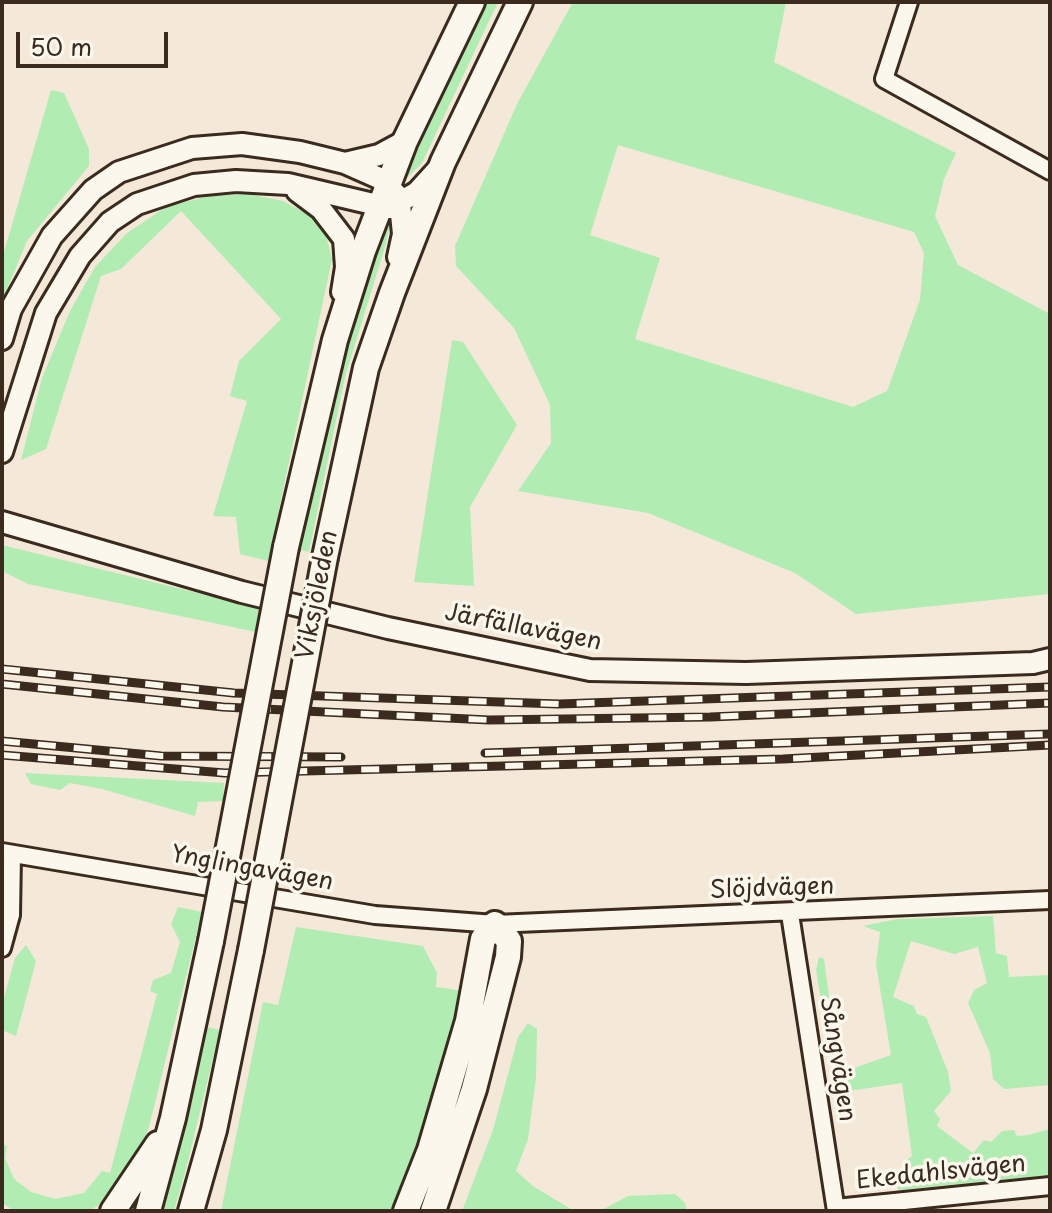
<!DOCTYPE html>
<html>
<head>
<meta charset="utf-8">
<style>
  body { margin:0 }
  #map { position:relative; width:1052px; height:1213px; overflow:hidden; background:#f4e9d8; font-family:"Playpen Sans",sans-serif }
  canvas { display:block }
  .frame { position:absolute; inset:0; border:4px solid #3b2a1e; pointer-events:none }
  .scale { position:absolute; left:16px; top:32px; width:152px; height:36px; box-sizing:border-box; border:4px solid #3b2a1e; border-top:0; padding-left:10px; font-size:24px; line-height:28px; white-space:nowrap; color:#3b2a1e; -webkit-text-stroke:6px #fbf7ec; paint-order:stroke }
</style>
</head>
<body>
<div id="map">
<canvas width="1052" height="1213"></canvas>
<div class="frame"></div>
<div class="scale">50 m</div>
</div>
<script>
const c = document.querySelector('canvas').getContext('2d');
c.lineJoin = 'round';
function paint(path, color) { c.fillStyle = color; c.fill(path, 'evenodd'); }
const toPath = rows => new Path2D(rows.map(r => 'M' + r).join(''));
function stroke(path, color, width, dash) { c.strokeStyle = color; c.lineWidth = width; c.lineCap = dash ? 'butt' : 'round'; c.setLineDash(dash || []); c.stroke(path); }
function write(font, color, halo, rows, align = 'center') {
  c.font = font + ' "Playpen Sans",sans-serif'; c.lineWidth = 7; c.setLineDash([]); c.textBaseline = 'middle'; c.strokeStyle = halo; c.fillStyle = color; for (const [text, x, y, turn = 0] of rows) {
    c.save(); c.translate(x, y); c.rotate((+turn || 0) * Math.PI / 180); c.textAlign = isNaN(turn) ? turn : align; if (halo) c.strokeText(text, 0, 0); c.fillText(text, 0, 0); c.restore();
  }
}
paint(toPath([
  [483,2,498,2,422,163,404,181,413,151],
  [573,2,786,2,774,62,956,153,944,179,935,216,958,265,1050,314,1050,594,856,614,795,573,648,513,518,491,551,443,550,405,514,328,456,266,455,246,517,104],
  [618,145,914,232,924,253,920,300,887,391,853,407,635,339,660,258,590,235],
  [51,90,64,93,89,149,89,166,27,241,2,301,2,259],
  [249,194,283,201,310,215,326,235,332,259,268,561,240,554,236,517,213,516,247,401,230,396,239,361,281,319,181,211,121,269,101,276,46,449,21,460,42,378,70,311,95,267,127,233,166,207,208,196],
  [387,223,390,227,385,247,345,377,309,552,300,550,341,361],
  [452,340,463,342,517,425,470,507,474,586,414,582],
  [2,545,259,608,256,632,28,584,2,571],
  [25,773,224,783,223,801,198,802,195,816,102,789,70,783,60,790,31,784],
  [178,907,202,912,149,1127,133,1165,110,1198,89,1211,13,1210,2,1203,2,1144,7,1146,5,1158,14,1179,31,1192,55,1199,84,1193,102,1171,110,1173,157,994,150,991,153,980,171,973,180,942,171,924],
  [993,916,996,953,1007,956,1009,977,1050,975,1050,1085,1004,1089,993,1079,990,1053,968,1003,974,990,987,983,978,947,954,954,911,941,893,997,914,1006,917,1014,926,1017,948,1072,951,1091,934,1111,940,1119,937,1126,973,1153,984,1140,991,1142,1002,1131,1014,1130,1017,1136,1028,1135,1050,1129,1050,1175,899,1190,893,1179,907,1177,908,1159,912,1156,902,1083,843,1092,834,1080,834,1075,891,1055,876,964,880,932,863,926,897,919],
  [296,927,423,946,437,973,436,987,464,991,420,1148,395,1211,221,1211,263,1002,278,1005],
  [26,945,36,961,16,1036,2,1030,2,1005,15,958],
  [819,957,824,959,837,1056,830,1057,816,970],
  [528,1023,537,1029,536,1078,528,1139,516,1171,533,1186,574,1211,462,1211,493,1130,518,1037],
  [207,1027,220,1030,186,1169,174,1211,160,1211],
  [675,1194,685,1203,687,1211,600,1211,628,1196]
]), '#b1ecb2');
const minor = toPath([
  [909,2,884,79,1050,171],
  [2,852,375,915,495,924,1050,900],
  [790,914,836,1211],
  [2,948,11,915,12,855],
  [836,1208,1050,1186]
]);
const tertiary = toPath([
  [345,163,379,155,405,141],
  [297,191,321,209,344,239,346,267,342,292],
  [2,339,11,309,52,236,93,190,119,172,192,148,242,144,300,152,345,163,379,178,396,194,400,204,403,234,398,257],
  [2,452,46,313,80,256,110,222,137,204,194,185,236,181,288,184,390,208,417,192,438,169],
  [2,522,242,592,388,628,590,670,746,673,1033,663,1050,659]
]);
const secondary = toPath([
  [286,547,335,340,363,251,405,141,472,2],
  [325,557,366,368,392,293,443,162,520,2],
  [113,1211,158,1144],
  [148,1211,173,1118,211,941],
  [191,1211,214,1130,251,950],
  [406,1211,430,1150,468,1021,483,939,495,924,509,941,508,957,474,1089,433,1211]
]);
stroke(minor, '#3b2a1e', 22);
stroke(tertiary, '#3b2a1e', 26);
stroke(secondary, '#3b2a1e', 30);
stroke(minor, '#fbf7ec', 16);
stroke(tertiary, '#fbf7ec', 20);
stroke(secondary, '#fbf7ec', 24);
const rail = toPath([
  [2,669,234,693,559,704,1050,687],
  [2,684,223,707,489,720,710,717,1050,703],
  [2,741,161,756,341,757],
  [485,753,1049,734],
  [2,755,225,773,783,759,1050,745]
]);
stroke(rail, '#3b2a1e', 9);
stroke(rail, '#fbf7ec', 6, [18]);
const secondaryBridge = toPath([
  [211,941,286,547],
  [251,950,325,557]
]);
stroke(secondaryBridge, '#3b2a1e', 30, []);
stroke(secondaryBridge, '#fbf7ec', 24);
write('24px', '#3b2a1e', '#fbf7ec', [
  ["Viksjöleden",318,595,-79],
  ["Järfällavägen",523,628,11],
  ["Ynglingavägen",252,869,10],
  ["Slöjdvägen",772,889,-2],
  ["Sångvägen",837,1059,81],
  ["Ekedahlsvägen",941,1173,-6]
]);
</script>
</body>
</html>
